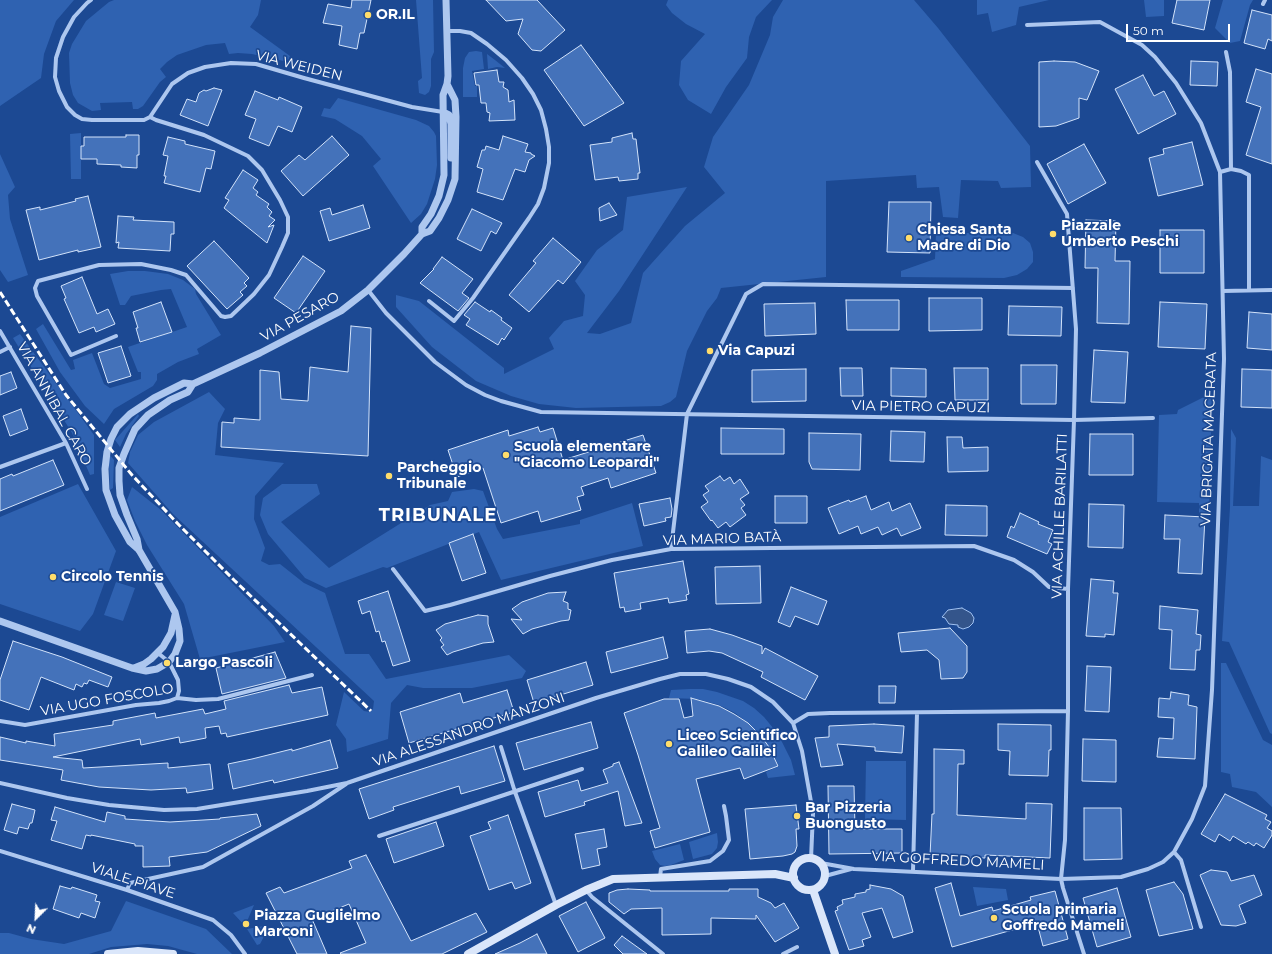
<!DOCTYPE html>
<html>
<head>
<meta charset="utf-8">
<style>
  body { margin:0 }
  #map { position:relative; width:1272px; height:954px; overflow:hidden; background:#1c4993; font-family:Montserrat,sans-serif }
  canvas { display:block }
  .north { position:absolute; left:16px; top:898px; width:40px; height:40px; -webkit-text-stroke:3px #1c4993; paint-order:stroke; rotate:204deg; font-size:11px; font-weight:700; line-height:16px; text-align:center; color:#fff }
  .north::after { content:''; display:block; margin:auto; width:14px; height:18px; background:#fff; clip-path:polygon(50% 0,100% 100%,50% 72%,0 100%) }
  .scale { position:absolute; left:1126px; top:24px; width:104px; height:18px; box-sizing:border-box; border:2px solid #fff; border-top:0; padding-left:5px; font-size:12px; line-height:14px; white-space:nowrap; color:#fff; -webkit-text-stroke:3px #1c4993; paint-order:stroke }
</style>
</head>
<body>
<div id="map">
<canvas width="1272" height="954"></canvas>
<div class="north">N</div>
<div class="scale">50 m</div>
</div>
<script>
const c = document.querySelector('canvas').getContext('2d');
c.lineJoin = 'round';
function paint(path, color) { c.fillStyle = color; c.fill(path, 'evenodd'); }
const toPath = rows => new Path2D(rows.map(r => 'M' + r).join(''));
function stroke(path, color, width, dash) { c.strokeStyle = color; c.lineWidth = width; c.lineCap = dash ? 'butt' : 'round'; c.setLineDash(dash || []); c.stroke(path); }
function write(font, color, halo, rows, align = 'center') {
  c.font = font + ' Montserrat,sans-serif'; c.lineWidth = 3.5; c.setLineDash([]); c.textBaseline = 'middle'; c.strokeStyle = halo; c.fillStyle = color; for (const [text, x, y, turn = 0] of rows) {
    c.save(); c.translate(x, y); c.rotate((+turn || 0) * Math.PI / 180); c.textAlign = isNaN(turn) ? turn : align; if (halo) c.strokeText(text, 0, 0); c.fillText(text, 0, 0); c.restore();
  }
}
paint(toPath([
  [0,0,74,0,56,21,44,54,41,78,0,106],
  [114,0,261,0,258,15,250,27,290,56,288,62,252,54,238,53,229,54,225,43,206,45,177,55,167,62,160,69,166,77,160,82,143,106,138,109,133,109,132,102,100,103,101,110,92,111,78,103,73,95,70,83,69,53,72,44,86,21,109,2],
  [416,0,433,0,434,52,431,59,431,86,429,92,425,95,419,93,418,81,422,78],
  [668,0,772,0,756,17,749,37,747,58,726,87,711,114,688,100,679,85,681,61,705,34,686,24,672,13,666,5],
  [783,0,914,0,938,28,1030,146,1031,187,1001,188,998,181,961,180,958,218,943,217,939,187,917,188,916,175,826,181,826,277,721,288,717,298,707,311,687,351,676,397,670,402,661,406,576,408,539,404,511,396,476,381,432,347,396,307,396,295,419,301,504,368,504,374,554,349,549,338,564,321,583,316,585,295,575,281,597,250,623,230,627,197,687,187,619,291,587,333,600,334,631,323,643,273,685,226,725,193,704,167,713,137,749,85,770,35,773,17],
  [977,0,1049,0,1019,7,1016,25,992,32,988,13,977,15],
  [1144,0,1164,0,1164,16,1146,17],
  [1223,0,1253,0,1250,5,1240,41,1230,43,1215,28],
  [476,51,482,52,484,69,472,71,475,86,477,86,477,97,463,97,463,68,465,58,469,52],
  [487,54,495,60,505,68,497,67,488,69],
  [338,98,416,120,429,126,434,132,436,136,437,165,435,179,427,204,421,214,411,223,373,166,381,159,362,136,335,119,321,116,324,108,330,109],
  [81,133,81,179,71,179,70,134],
  [0,154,15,187,8,195,10,219,28,275,8,282,0,270],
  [936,233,1013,233,1023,237,1030,243,1033,252,1033,262,1027,269,1017,275,1004,278,901,277,901,271,935,259],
  [128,271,145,271,168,274,183,280,195,289,196,294,221,335,197,349,199,354,178,362,157,374,157,380,153,386,114,409,104,424,85,406,60,372,36,329,43,324,71,370,75,369,73,360,92,353,104,384,110,388,141,379,141,372,138,372,128,347,187,327,171,289,161,290,131,296,125,305,120,305,110,274],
  [20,334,94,435,94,474,90,475,72,433,13,338],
  [209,392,225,409,218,423,215,455,284,463,255,496,254,519,265,548,261,561,269,565,280,564,304,583,325,593,345,654,369,654,386,679,509,655,526,671,522,678,472,688,423,688,407,685,391,703,388,739,347,752,346,739,336,725,344,692,364,711,370,712,373,709,374,701,173,514,128,463,130,452,138,435,154,422],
  [1212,393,1209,513,1199,514,1199,503,1157,502,1159,415,1177,414,1178,410],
  [138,414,139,416,126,434,120,447,115,440],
  [1231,429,1236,438,1233,506,1259,506,1261,456,1272,460,1272,734,1270,733,1229,642,1222,641,1230,507],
  [109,454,114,460,113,488,110,490,109,464],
  [78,484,116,551,93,614,80,631,0,604,0,517],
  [282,484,317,484,320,494,281,522,329,568,430,505,448,501,452,492,474,489,483,491,497,529,503,539,580,524,580,520,632,503,643,546,501,580,479,532,387,568,383,567,326,588,305,578,268,534,260,515,263,498],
  [132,487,161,510,274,626,285,642,200,659,184,604,147,545,135,521,127,500],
  [116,582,135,588,123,621,104,615],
  [1221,663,1226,663,1263,740,1272,745,1272,807,1256,792,1232,787,1230,774,1221,772],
  [690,689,703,689,717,692,743,701,754,708,764,717,778,734,791,760,795,775,768,778,766,772,779,766,769,747,761,735,748,723,735,713,719,705,697,699,669,698,671,690],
  [866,761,906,761,906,820,865,819],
  [717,833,718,842,717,848,712,854,693,859,689,842],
  [680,844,684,860,671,865,665,866,660,865,655,859,652,851],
  [973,887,1006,889,1008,900,977,906],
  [126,901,206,929,232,954,197,954,168,946,147,944,111,947,89,954,0,954,0,933,9,933,31,939,64,944,111,931],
  [254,905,245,926,233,913],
  [264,926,268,929,260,944,257,945,247,929]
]), '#2f62b1');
const water = toPath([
  [962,608,971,613,974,618,973,623,969,627,963,629,958,627,958,625,949,624,945,618,942,617,948,610,962,608]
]);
paint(water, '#34558b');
stroke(water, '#a0c1f1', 1);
const building = toPath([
  [352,0,371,0,364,33,360,33,357,49,339,45,342,26,323,23,328,4,351,8,352,0],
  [486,0,537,0,565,30,541,51,532,50,518,34,523,19,506,21,486,0],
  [1177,0,1210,0,1204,30,1172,23,1177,0],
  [1252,10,1272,15,1272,41,1268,39,1265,49,1244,43,1252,10],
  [581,45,624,103,584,126,544,70,581,45],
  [1054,61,1075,62,1099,71,1087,100,1079,98,1079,118,1056,126,1039,127,1039,62,1054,61],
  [1191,61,1218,62,1217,86,1190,85,1191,61],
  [1256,69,1272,74,1272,164,1246,155,1261,107,1246,102,1256,69],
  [497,70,499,82,504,82,503,87,508,90,509,102,514,100,515,120,489,121,490,113,487,112,486,103,481,103,479,85,476,85,474,73,497,70],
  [1143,75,1154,96,1164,91,1176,114,1138,134,1115,89,1143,75],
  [214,88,222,90,208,126,180,115,187,99,196,102,199,93,204,90,206,91,214,88],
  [255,91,278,100,279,97,302,107,292,132,278,126,269,146,249,138,256,119,245,115,255,91],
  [632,133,633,139,636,139,640,173,638,173,638,179,619,181,618,177,595,180,590,145,612,142,612,138,632,133],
  [126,135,139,135,139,155,137,155,137,168,121,167,121,165,97,164,97,159,81,159,81,146,84,146,84,137,126,137,126,135],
  [332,136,349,155,303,196,281,171,299,155,305,160,332,136],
  [503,136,528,144,525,152,531,153,531,154,535,156,529,160,525,172,515,169,503,200,477,192,483,169,477,167,482,150,485,150,486,146,499,150,503,136],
  [168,137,185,141,185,144,215,151,211,169,206,168,200,192,164,183,166,176,164,176,168,156,163,155,168,137],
  [1192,142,1203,185,1158,196,1149,158,1164,154,1163,149,1192,142],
  [1084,144,1106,183,1068,204,1047,164,1084,144],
  [243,170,258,180,253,188,258,192,256,195,269,204,267,207,272,212,269,216,275,220,268,227,274,225,267,243,224,208,229,200,225,198,243,170],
  [88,196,101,247,78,252,78,250,39,260,26,210,40,207,40,210,76,201,75,199,88,196],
  [889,202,931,202,930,253,887,252,889,202],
  [609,203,617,215,600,221,599,208,609,203],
  [363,205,370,228,329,241,320,211,330,208,332,215,363,205],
  [472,209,502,223,496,234,491,231,481,251,457,239,472,209],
  [118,216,134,217,133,220,174,222,174,234,171,234,170,251,118,248,119,242,116,243,118,216],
  [1086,220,1116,221,1115,261,1130,261,1129,324,1097,323,1098,268,1085,268,1086,220],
  [1160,230,1204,230,1204,273,1160,273,1160,230],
  [553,238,581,262,563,284,558,280,529,312,509,295,536,263,533,261,553,238],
  [214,241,249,278,244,283,247,286,240,292,243,295,227,309,187,266,214,241],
  [303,256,325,271,296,313,274,298,303,256],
  [442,257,473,279,462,293,469,298,458,311,420,283,434,269,433,269,442,257],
  [82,277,97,314,108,309,115,324,96,332,94,327,79,333,64,299,66,298,61,286,82,277],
  [929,298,982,298,982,330,929,331,929,298],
  [846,300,899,300,899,330,847,330,846,300],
  [161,302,172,332,140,342,136,328,138,328,133,312,161,302],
  [475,302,490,312,491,310,502,318,501,320,512,328,504,340,502,338,498,345,466,325,470,319,464,315,475,302],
  [1160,302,1207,304,1205,349,1158,347,1160,302],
  [815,303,816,334,765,336,764,304,815,303],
  [1009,306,1062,307,1061,336,1008,335,1009,306],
  [1249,312,1272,314,1272,350,1247,348,1249,312],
  [351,326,371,328,368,456,221,447,222,422,234,423,234,418,260,420,260,370,279,372,281,399,308,401,310,367,348,372,351,326],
  [121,346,131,376,108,383,98,353,121,346],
  [1094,350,1128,352,1125,403,1091,402,1094,350],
  [1021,365,1057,365,1056,404,1021,404,1021,365],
  [840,368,862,368,863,396,841,396,840,368],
  [891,368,926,369,926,397,891,396,891,368],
  [954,368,988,368,988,400,955,400,954,368],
  [806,369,806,401,752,402,752,370,806,369],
  [1242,369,1272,370,1272,408,1241,407,1242,369],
  [11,372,17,388,0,395,0,376,11,372],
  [21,409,28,429,10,436,3,416,21,409],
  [538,427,540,432,553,428,563,460,643,435,656,473,611,488,608,478,581,487,584,495,577,497,581,510,541,522,538,511,501,523,483,468,457,477,448,450,508,430,509,436,538,427],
  [721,428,784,429,784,454,721,454,721,428],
  [891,431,925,432,924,462,890,461,891,431],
  [809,433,861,434,860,470,812,469,809,462,809,433],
  [1090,434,1133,434,1133,475,1089,475,1090,434],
  [947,437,962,437,963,448,988,447,988,471,948,472,947,437],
  [53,460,64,485,0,511,0,479,12,474,13,476,53,460],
  [720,476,724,481,730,477,734,484,740,479,749,493,740,499,745,505,741,508,746,515,730,527,726,522,718,528,712,520,711,521,701,507,708,502,703,495,709,491,705,486,720,476],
  [775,496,807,496,807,523,775,523,775,496],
  [866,496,871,510,889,502,892,511,910,503,921,528,901,536,897,528,882,535,878,527,861,534,858,526,839,534,828,508,849,500,850,502,866,496],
  [670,498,672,509,671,517,665,518,666,521,644,526,639,504,670,498],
  [1089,504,1124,505,1123,548,1088,547,1089,504],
  [946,505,987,506,987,536,945,535,946,505],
  [1020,513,1039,522,1038,524,1053,530,1048,542,1052,544,1047,554,1007,537,1011,526,1014,528,1020,513],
  [1165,515,1205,517,1202,574,1178,573,1180,539,1164,539,1165,515],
  [473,534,486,573,462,581,449,543,473,534],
  [683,561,689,594,686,595,687,600,669,603,668,598,640,603,641,609,625,612,624,607,620,608,614,573,683,561],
  [760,566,761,603,716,604,715,567,760,566],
  [1091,579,1114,581,1113,593,1118,593,1114,635,1105,634,1105,637,1086,636,1091,579],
  [791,587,827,601,818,625,795,616,790,627,778,622,791,587],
  [388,591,410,661,393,666,385,641,382,642,379,631,376,632,370,611,362,614,358,601,388,591],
  [566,592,563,601,568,603,568,609,571,610,569,620,561,621,532,629,523,634,511,619,522,620,512,609,522,602,548,593,566,592],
  [1160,606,1198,610,1196,634,1201,635,1200,650,1196,650,1195,670,1170,669,1172,630,1159,629,1160,606],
  [478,615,488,616,488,624,494,642,483,643,453,652,447,655,441,647,444,645,440,640,442,638,436,630,445,624,478,615],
  [950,628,967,646,967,672,963,678,941,679,939,660,927,650,901,652,898,633,950,628],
  [710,629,732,635,762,646,762,654,765,648,818,676,805,700,761,677,763,672,722,653,709,651,687,653,685,631,710,629],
  [663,637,668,658,611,673,606,652,663,637],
  [13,641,62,657,112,677,108,687,89,680,87,684,84,683,82,687,76,684,74,690,41,677,29,710,0,700,0,680,13,641],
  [275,652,286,678,222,694,216,668,275,652],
  [586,662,593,685,534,703,527,680,586,662],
  [1087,666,1111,667,1109,712,1085,711,1087,666],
  [289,685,292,693,322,687,328,715,227,737,226,733,221,734,219,726,205,728,206,738,180,743,179,737,141,745,140,739,53,757,82,760,83,768,168,763,168,768,210,764,213,789,187,793,186,788,151,790,99,787,61,780,63,770,0,760,0,737,26,743,26,741,55,746,54,734,113,725,113,721,155,713,156,718,203,709,205,714,226,709,224,701,289,685],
  [879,686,896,686,895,703,879,703,879,686],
  [507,690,514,712,409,743,400,712,460,693,463,703,507,690],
  [1171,692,1189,695,1188,705,1197,707,1195,759,1157,757,1159,738,1173,739,1174,718,1158,717,1159,698,1170,699,1171,692],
  [691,698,719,706,734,714,748,723,761,736,769,747,778,766,744,779,740,768,696,779,710,832,655,848,650,831,660,828,638,755,624,713,664,699,679,699,684,718,693,716,691,698],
  [591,722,598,748,524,770,516,743,591,722],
  [874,724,904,726,902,753,875,751,875,747,837,744,843,765,821,767,815,738,829,737,829,726,874,724],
  [998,724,1051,725,1051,750,1049,750,1048,776,1009,775,1010,751,998,750,998,724],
  [1083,739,1116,740,1116,782,1082,781,1083,739],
  [330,740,338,768,274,783,273,780,233,789,228,764,252,759,292,749,292,751,330,740],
  [494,746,505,781,461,794,459,786,393,807,394,810,369,819,359,789,494,746],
  [934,749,964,750,964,764,958,764,957,815,1026,819,1026,803,1052,804,1050,858,985,855,985,858,930,856,932,814,934,814,934,749],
  [619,762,642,823,625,826,618,791,584,802,585,805,545,817,538,792,578,780,581,791,608,783,603,770,613,766,613,764,619,762],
  [828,786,854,786,855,829,902,829,902,853,829,854,828,786],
  [1225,794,1267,815,1265,819,1271,822,1267,828,1272,831,1272,835,1264,848,1256,843,1254,846,1248,842,1246,844,1233,836,1230,841,1219,834,1215,842,1201,834,1225,794],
  [12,804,35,810,32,823,30,823,28,829,19,827,17,834,4,830,12,804],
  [796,805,799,829,796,829,797,846,795,852,792,854,783,856,750,859,745,809,796,805],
  [55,807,105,822,107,812,125,816,125,819,170,822,220,819,220,818,257,814,261,826,207,852,169,857,170,866,143,867,143,846,135,846,135,844,91,835,91,836,86,835,82,849,51,840,57,821,51,820,55,807],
  [1084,808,1121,808,1122,859,1084,860,1084,808],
  [508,815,531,883,515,889,512,882,489,890,470,836,491,829,488,822,508,815],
  [436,822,444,846,394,863,386,839,436,822],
  [604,829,607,847,597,849,600,865,582,869,575,834,604,829],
  [366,855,411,941,476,913,487,932,442,954,341,954,340,953,366,943,349,904,312,919,327,954,297,954,266,893,280,887,284,893,352,868,349,861,366,855],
  [1211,870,1227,872,1231,881,1254,875,1262,895,1239,905,1246,923,1236,926,1221,925,1200,875,1211,870],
  [1174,882,1183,894,1193,929,1159,936,1146,890,1174,882],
  [951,883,960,916,992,907,993,911,1031,900,1030,897,1055,891,1068,939,1043,946,1037,923,952,947,935,888,951,883],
  [870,885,891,889,903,896,913,932,893,938,882,908,862,913,871,937,862,940,864,946,849,950,835,911,838,910,837,907,843,904,842,900,855,897,855,894,866,892,866,890,870,889,870,885],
  [60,886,71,889,72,887,97,895,95,901,100,902,95,918,81,913,79,918,53,909,60,886],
  [1117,888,1131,937,1097,947,1083,898,1117,888],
  [628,889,650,890,650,891,729,891,729,889,758,889,758,897,771,903,775,908,784,903,799,928,775,942,756,915,756,919,711,918,711,934,662,935,662,908,631,909,624,914,609,902,609,893,617,890,628,889],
  [586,902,605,938,578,952,559,916,586,902],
  [537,934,547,954,495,954,520,943,537,934],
  [622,936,647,954,623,954,614,945,622,936]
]);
paint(building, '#4472ba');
stroke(building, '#d3e3fa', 1);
stroke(toPath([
  [91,0,87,3,74,17,63,37,56,58,55,77,59,91,67,107,75,115,82,119,92,120,144,120,150,117,172,84,188,73,205,67,231,63,256,64,304,78,412,107,443,112],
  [1263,4,1265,0],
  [1226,52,1230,72,1231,169],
  [1037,162,1067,214,1076,329,1074,420,1068,589,1068,711,1065,840,1061,879,1063,888,1084,954],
  [1220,172,1231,169,1241,171,1249,175,1249,290],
  [368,290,386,313,435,362,466,385,485,395,501,401,541,412,1074,420,1153,418],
  [1223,291,1272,290],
  [429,301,454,321,473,298,529,218,538,204,544,188,549,163,549,147,546,129,541,110,533,94,522,78,506,60,487,44,471,33,460,31,447,31],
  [0,331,66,443,87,489],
  [116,336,71,355,37,296,35,288,38,281,99,265,141,264,171,270,186,275,221,316,225,317,231,316,254,294,269,275,282,247,288,233,288,217,280,200,262,170,248,156,204,135,156,120,150,117],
  [0,352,10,347],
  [0,467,66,443],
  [671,549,687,414,746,294,763,284,1073,288],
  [393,569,425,611,450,605,550,576,612,560,671,549,974,546,1014,560,1033,572,1049,587,1068,589],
  [158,653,169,662,178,680,179,691,177,698],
  [0,721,25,725,136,705,159,703,169,701,177,698,196,700,218,699,312,675],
  [793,723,808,714,830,713,1068,711],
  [501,747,515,792,556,905],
  [0,783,67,798,109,805,164,810,197,809,307,791,347,783,596,698,660,679,680,674,706,674,728,679,751,687,773,702,793,723,802,751,813,813,811,859],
  [379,836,453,812,582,769],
  [0,851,127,890,213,920,231,935,245,954],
  [1174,852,1181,860,1201,927],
  [821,863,854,869,1061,879,1121,877,1148,869,1163,862,1174,852,1192,819,1205,786,1212,690,1224,359,1220,172,1201,123,1176,83,1155,57,1142,45,1100,22,1027,25],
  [913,871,917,713],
  [825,876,851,869],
  [660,877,661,869,710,861,723,851,729,840,726,816,724,806],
  [127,890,130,883,203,867,313,806,346,784],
  [586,890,592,897,663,954],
  [783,954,797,947]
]), '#adc7ef', 4);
stroke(toPath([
  [443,112,449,115,451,124,451,158],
  [422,234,422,227,431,214,439,196,444,175,443,95,447,84,448,76,446,0],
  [139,550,137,539,127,515,120,495,119,481,119,468,124,454,135,429,148,415,170,400,188,392,193,384],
  [0,621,132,668,146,671,157,669,169,662,175,654,180,641,179,629,175,612,139,550,130,542,115,515,106,490,105,469,107,452,111,439,117,427,130,414,154,398,184,383,193,384,260,353,341,311,368,290,404,254,422,234,430,231,439,218,448,200,455,179,456,117,455,100,447,84],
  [134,668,144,664,151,659,163,647,171,633,175,615]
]), '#adc7ef', 7);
stroke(toPath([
  '793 874a16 16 0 1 1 32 0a16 16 0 1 1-32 0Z',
  [813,890,835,954],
  [108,954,138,951,173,954],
  [468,954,556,905,586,890,613,879,775,874,794,878]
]), '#dae6fa', 8);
stroke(toPath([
  [0,292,66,395,132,475,179,525,234,580,371,711]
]), '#fff', 3, [7, 3]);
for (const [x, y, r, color] of [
  [368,15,4,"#ffdd6b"],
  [1053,234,4,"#ffdd6b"],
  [909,238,4,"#ffdd6b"],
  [710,351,4,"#ffdd6b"],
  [506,455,4,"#ffdd6b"],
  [389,476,4,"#ffdd6b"],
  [53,577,4,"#ffdd6b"],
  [167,663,4,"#ffdd6b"],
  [669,744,4,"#ffdd6b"],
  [797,816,4,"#ffdd6b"],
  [994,918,4,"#ffdd6b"],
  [246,924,4,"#ffdd6b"]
]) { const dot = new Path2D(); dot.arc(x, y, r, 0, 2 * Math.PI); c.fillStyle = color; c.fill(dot); stroke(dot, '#1c4993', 1.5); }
write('bold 14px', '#fff', '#1c4993', [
  ["OR.IL",376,15],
  ["Piazzale",1061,226],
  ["Umberto Peschi",1061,242],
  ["Chiesa Santa",917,230],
  ["Madre di Dio",917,246],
  ["Via Capuzi",718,351],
  ["Scuola elementare",514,447],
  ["\"Giacomo Leopardi\"",514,463],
  ["Parcheggio",397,468],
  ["Tribunale",397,484],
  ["Circolo Tennis",61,577],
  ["Largo Pascoli",175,663],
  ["Liceo Scientifico",677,736],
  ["Galileo Galilei",677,752],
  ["Bar Pizzeria",805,808],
  ["Buongusto",805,824],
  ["Scuola primaria",1002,910],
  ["Goffredo Mameli",1002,926],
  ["Piazza Guglielmo",254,916],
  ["Marconi",254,932]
], 'left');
write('14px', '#fff', '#1c4993', [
  ["VIA WEIDEN",299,66,14],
  ["VIA PESARO",300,317,-29],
  ["VIA ANNIBAL CARO",54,404,61],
  ["VIA PIETRO CAPUZI",921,407,1],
  ["VIA BRIGATA MACERATA",1209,439,-88],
  ["VIA ACHILLE BARILATTI",1060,516,-88],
  ["VIA MARIO BATÀ",722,539,-2],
  ["VIA UGO FOSCOLO",107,700,-10],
  ["VIA ALESSANDRO MANZONI",469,730,-19],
  ["VIA GOFFREDO MAMELI",958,861,3],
  ["VIALE PIAVE",133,881,18]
]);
c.letterSpacing = '1px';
write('bold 18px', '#fff', '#1c4993', [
  ["TRIBUNALE",438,516]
]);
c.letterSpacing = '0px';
</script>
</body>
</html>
